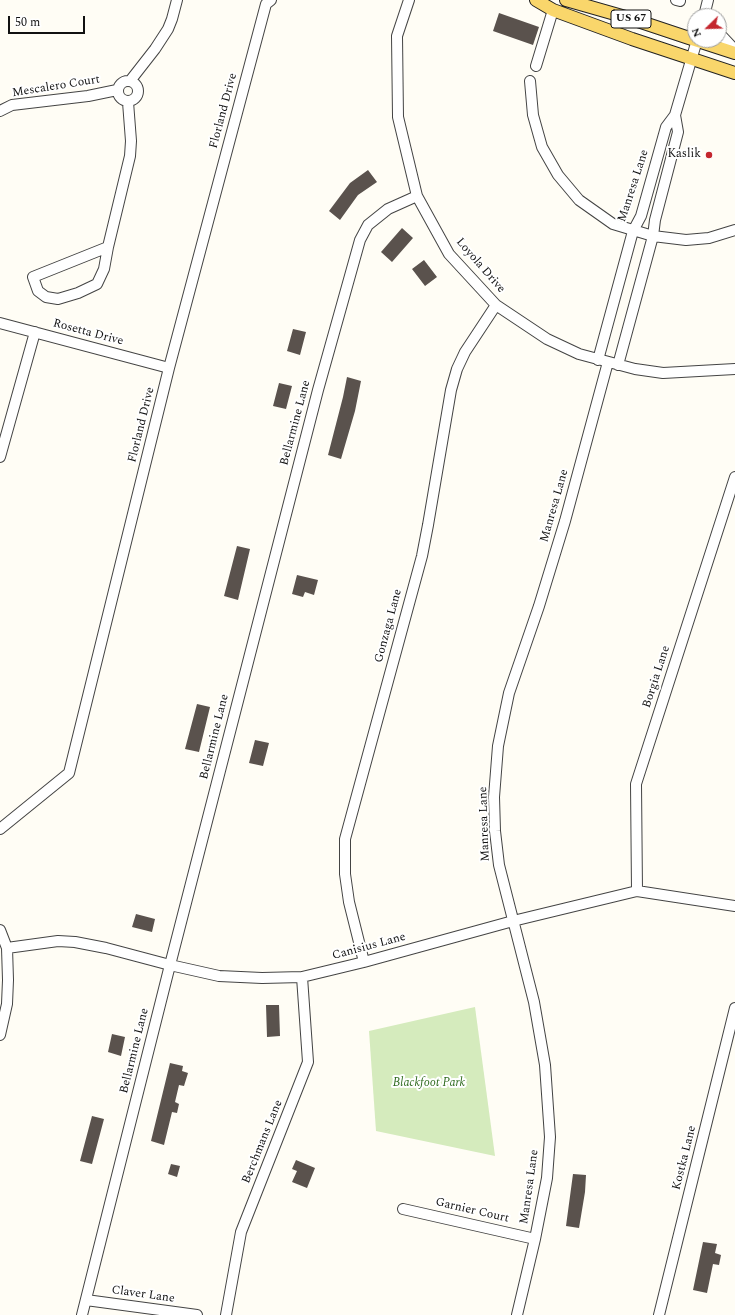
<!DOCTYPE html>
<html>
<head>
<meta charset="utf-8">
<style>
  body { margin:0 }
  #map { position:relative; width:735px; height:1315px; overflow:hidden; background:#fffdf5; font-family:Spectral,serif }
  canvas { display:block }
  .north { position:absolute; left:687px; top:8px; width:40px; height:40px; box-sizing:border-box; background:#fff; border:1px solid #a0a0a0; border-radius:50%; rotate:247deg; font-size:11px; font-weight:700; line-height:16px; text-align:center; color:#111 }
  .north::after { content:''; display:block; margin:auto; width:14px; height:18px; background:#c4262e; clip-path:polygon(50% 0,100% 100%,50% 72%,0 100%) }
  .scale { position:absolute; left:8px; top:16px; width:77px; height:18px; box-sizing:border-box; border:2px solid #111; border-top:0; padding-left:5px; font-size:12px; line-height:14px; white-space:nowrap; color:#111; -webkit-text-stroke:3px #fff; paint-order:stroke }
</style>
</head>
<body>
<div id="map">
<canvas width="735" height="1315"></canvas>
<div class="north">N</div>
<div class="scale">50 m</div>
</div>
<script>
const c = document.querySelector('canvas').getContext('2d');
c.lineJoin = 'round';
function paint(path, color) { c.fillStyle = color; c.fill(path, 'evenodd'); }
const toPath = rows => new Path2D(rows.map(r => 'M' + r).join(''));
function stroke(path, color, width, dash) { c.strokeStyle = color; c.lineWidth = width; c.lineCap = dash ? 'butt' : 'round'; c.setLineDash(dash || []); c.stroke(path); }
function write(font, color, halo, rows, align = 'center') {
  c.font = font + ' Spectral,serif'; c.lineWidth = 4; c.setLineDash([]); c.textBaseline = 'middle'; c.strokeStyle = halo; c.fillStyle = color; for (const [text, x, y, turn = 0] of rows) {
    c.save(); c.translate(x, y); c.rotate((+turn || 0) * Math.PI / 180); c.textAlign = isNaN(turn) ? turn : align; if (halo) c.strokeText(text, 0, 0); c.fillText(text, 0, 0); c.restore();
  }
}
paint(toPath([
  [475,1007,495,1156,376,1131,369,1031]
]), '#d5ebbd');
paint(toPath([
  [499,13,539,27,533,45,493,31],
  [368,170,377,182,358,195,340,220,329,211,350,183],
  [402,228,413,238,392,262,381,252],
  [424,260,437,277,425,286,412,269],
  [293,329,306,332,300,355,287,351],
  [347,377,361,381,355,411,341,459,328,455,343,397],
  [279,383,292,386,286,409,273,406],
  [237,546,250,549,238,600,224,596],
  [297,575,318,580,314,595,305,592,303,597,292,594],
  [197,704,210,707,199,752,185,749],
  [255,740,269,743,263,766,249,763],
  [136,914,155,919,152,932,132,927],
  [266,1005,279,1005,280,1036,267,1037],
  [112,1034,125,1037,121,1056,108,1052],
  [170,1063,183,1066,182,1071,188,1073,184,1086,179,1085,175,1102,179,1104,177,1113,172,1112,164,1145,151,1141],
  [92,1116,104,1119,92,1164,80,1161],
  [296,1160,315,1168,307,1188,292,1182,297,1171,292,1169],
  [171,1164,180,1166,177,1177,168,1174],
  [573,1174,586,1175,585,1192,579,1228,566,1226],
  [703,1242,717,1244,715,1253,721,1255,719,1265,713,1264,707,1293,693,1290]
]), '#5a524d');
const minor = toPath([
  [409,0,397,36,398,117,417,196,449,254,496,305,547,339,579,354,635,369,663,373,735,369],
  [676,0,680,1,680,0],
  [704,16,708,0],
  [719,33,735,50],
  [536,66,553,10],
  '118 91a10 10 0 1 1 20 0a10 10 0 1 1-20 0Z',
  [130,81,155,49,168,29,172,19,177,0],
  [530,81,533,115,542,147,558,175,579,200,613,224,653,236,686,240,709,238,735,230],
  [0,111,12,105,88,96,117,90],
  [108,247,104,269,97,284,78,293,58,299,46,297,38,291,33,277,108,247,130,156,131,141,128,102],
  [0,323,169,368],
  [598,360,633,231,641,216,666,127,675,115,697,40],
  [618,365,653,236,655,220,678,132,675,115],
  [0,457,35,332],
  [0,829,69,773,169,368,266,4,271,0],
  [637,891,636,784,735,477],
  [0,930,7,948,8,980,7,1004,0,1035],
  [7,948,58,941,75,942,106,948,170,965,219,976,262,978,302,977,364,962,513,921,637,891,735,906],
  [364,962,349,902,345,874,345,839,422,556,428,525,451,390,457,369,465,352,496,305],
  [403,1209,535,1239],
  [86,1300,197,1315],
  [82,1315,170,965,318,390,360,240,368,225,388,209,417,196],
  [226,1315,241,1232,308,1062,302,977],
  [517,1315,535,1239,547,1178,550,1137,545,1065,534,1002,499,865,495,831,494,797,498,746,509,693,539,606,565,521,608,362],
  [659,1315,735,1008]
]);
const major = toPath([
  [536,0,553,10,632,39,735,73],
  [566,0,629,18,695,40],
  [695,40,735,53]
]);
stroke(minor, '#444', 12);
stroke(major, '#222', 14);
stroke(minor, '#fff', 10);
stroke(major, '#f9d66b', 12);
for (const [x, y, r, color] of [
  [709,155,4,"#c4262e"]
]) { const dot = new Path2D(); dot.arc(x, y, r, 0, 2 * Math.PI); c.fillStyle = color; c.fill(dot); stroke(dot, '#fff', 1.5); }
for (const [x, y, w] of [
  [631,19,40]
]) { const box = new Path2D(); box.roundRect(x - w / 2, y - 9, w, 18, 3); c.fillStyle = '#fff'; c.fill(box); stroke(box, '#111', 1); }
write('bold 11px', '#111', null, [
  ["US 67",631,19]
]);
write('12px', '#111', '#fff', [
  ["Mescalero Court",56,87,-9],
  ["Florland Drive",224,111,-75],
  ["Manresa Lane",634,186,-72],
  ["Loyola Drive",480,266,49],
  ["Rosetta Drive",88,333,15],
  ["Bellarmine Lane",296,423,-75],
  ["Florland Drive",142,425,-76],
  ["Manresa Lane",555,506,-74],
  ["Gonzaga Lane",389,626,-75],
  ["Borgia Lane",657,677,-72],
  ["Bellarmine Lane",215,737,-76],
  ["Manresa Lane",485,824,-92],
  ["Canisius Lane",369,947,-15],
  ["Bellarmine Lane",135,1051,-76],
  ["Berchmans Lane",263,1142,-68],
  ["Kostka Lane",685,1158,-76],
  ["Manresa Lane",530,1187,-82],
  ["Garnier Court",472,1211,13],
  ["Claver Lane",143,1295,8]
]);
write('12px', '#111', '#fff', [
  ["Kaslik",701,155]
], 'right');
write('italic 12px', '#2f6b1f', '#fff', [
  ["Blackfoot Park",429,1084]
]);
</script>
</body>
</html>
